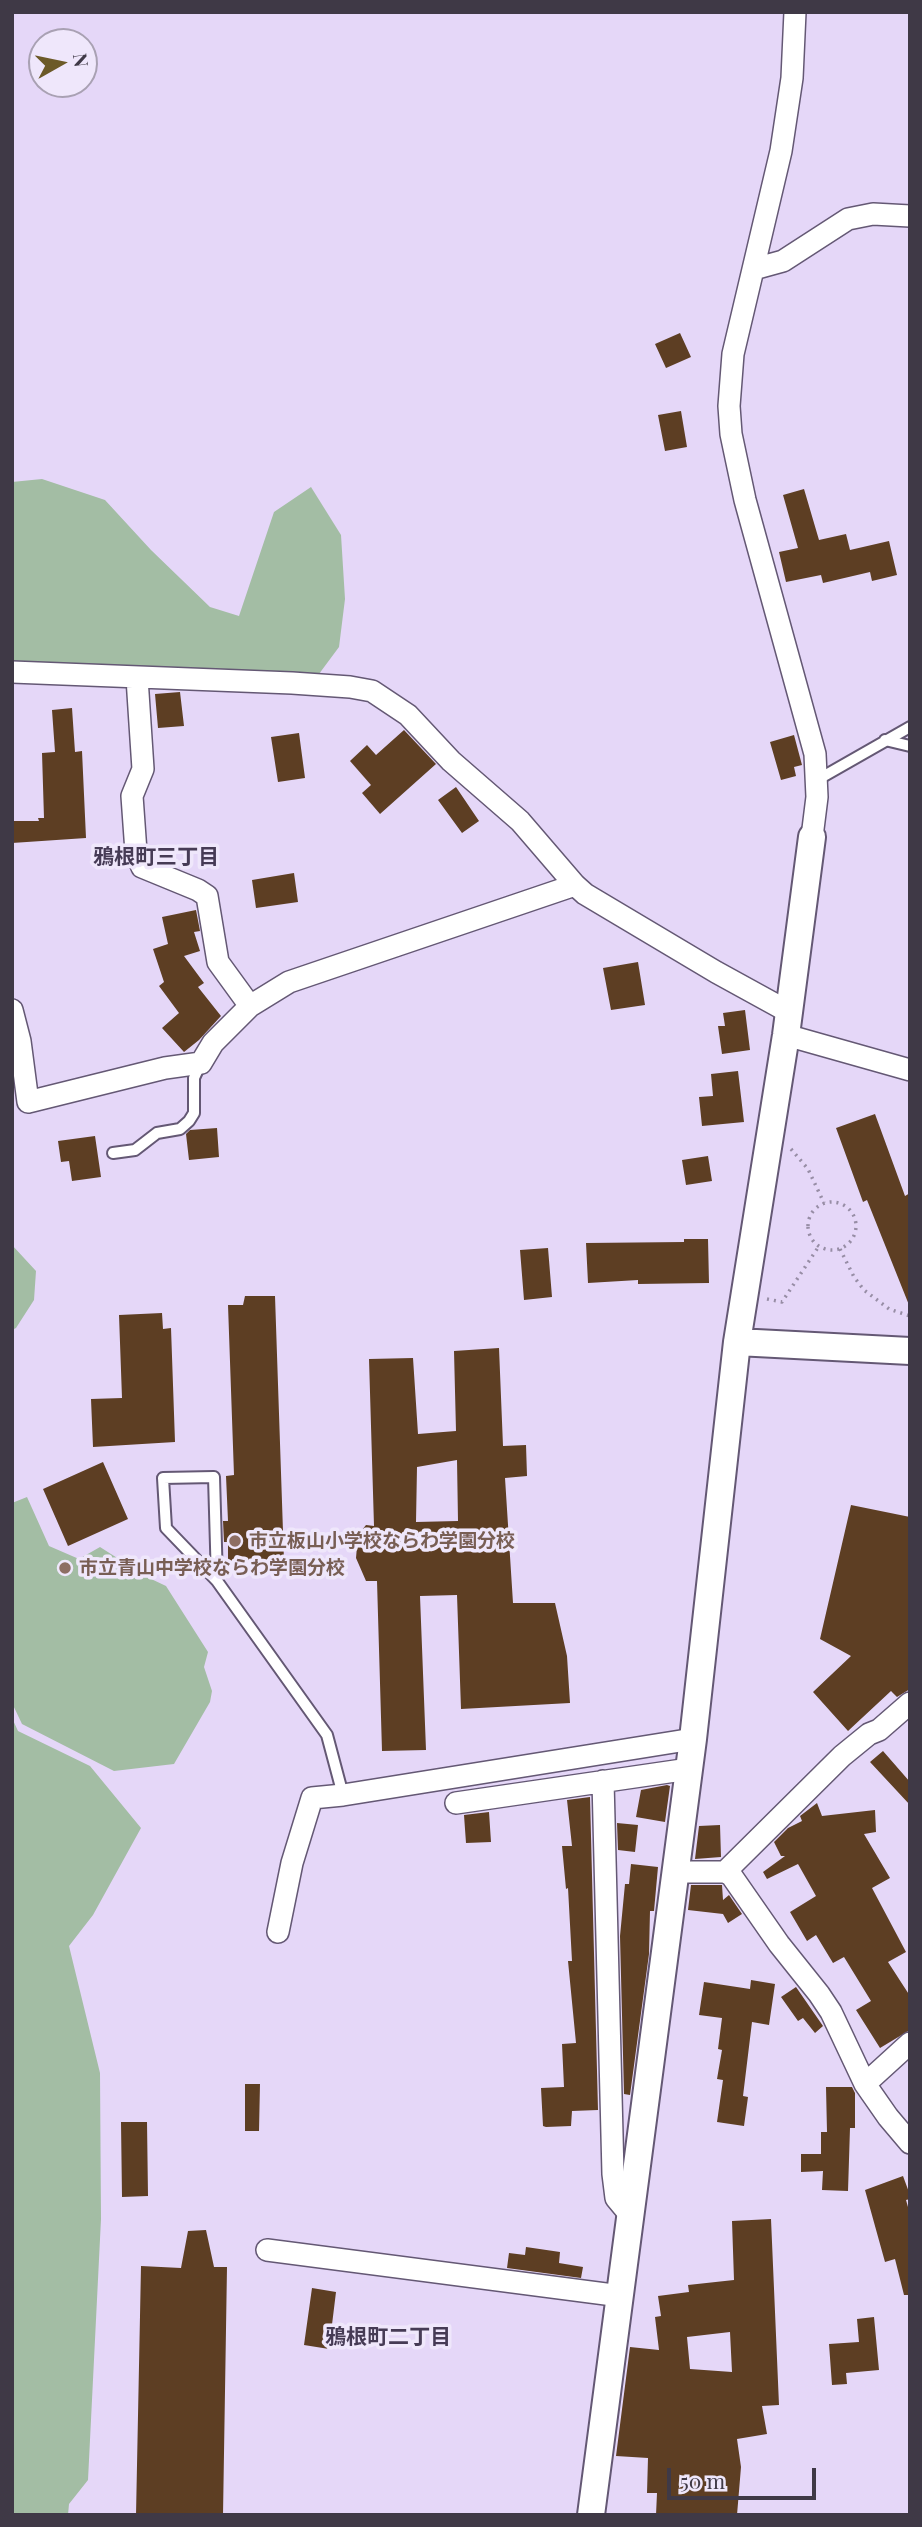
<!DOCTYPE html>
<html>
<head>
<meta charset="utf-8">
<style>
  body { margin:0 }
  #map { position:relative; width:922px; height:2527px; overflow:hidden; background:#e5d7f8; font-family:"Playfair Display",serif }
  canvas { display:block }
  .frame { position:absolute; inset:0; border:14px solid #3f3946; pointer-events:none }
  .north { position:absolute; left:28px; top:28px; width:70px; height:70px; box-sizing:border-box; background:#efe7fb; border:2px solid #a9a1b3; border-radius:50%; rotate:81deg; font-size:19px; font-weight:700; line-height:28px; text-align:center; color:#3f3946 }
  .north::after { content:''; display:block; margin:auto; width:24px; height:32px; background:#6c5a28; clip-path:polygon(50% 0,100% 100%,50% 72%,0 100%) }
  .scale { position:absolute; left:667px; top:2468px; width:149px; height:32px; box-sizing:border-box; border:4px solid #3f3946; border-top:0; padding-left:9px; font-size:21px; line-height:24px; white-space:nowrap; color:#3f3946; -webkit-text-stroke:5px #efe7fb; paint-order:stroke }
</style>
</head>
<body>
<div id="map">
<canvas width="922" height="2527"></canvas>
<div class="frame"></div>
<div class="north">N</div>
<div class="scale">50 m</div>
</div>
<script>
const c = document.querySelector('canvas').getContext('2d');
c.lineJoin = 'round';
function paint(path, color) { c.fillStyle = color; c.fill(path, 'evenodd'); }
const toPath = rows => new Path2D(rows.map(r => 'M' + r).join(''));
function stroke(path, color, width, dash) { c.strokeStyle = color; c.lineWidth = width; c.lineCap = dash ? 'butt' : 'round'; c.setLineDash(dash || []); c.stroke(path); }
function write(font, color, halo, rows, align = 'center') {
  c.font = font + ' "Playfair Display","Noto Sans JP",serif'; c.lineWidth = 7; c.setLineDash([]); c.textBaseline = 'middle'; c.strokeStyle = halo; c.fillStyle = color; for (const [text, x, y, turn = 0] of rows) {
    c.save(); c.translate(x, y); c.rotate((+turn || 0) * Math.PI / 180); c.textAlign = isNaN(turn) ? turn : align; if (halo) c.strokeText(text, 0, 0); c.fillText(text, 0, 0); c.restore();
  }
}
paint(toPath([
  [42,479,105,500,151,550,210,607,239,616,274,512,311,487,341,535,345,599,339,647,316,678,12,664,12,482],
  [12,1245,36,1271,34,1300,16,1328,12,1330],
  [27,1497,49,1546,79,1559,100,1547,147,1577,166,1586,208,1652,204,1667,212,1691,210,1702,174,1764,114,1771,22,1724,12,1703,12,1503],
  [12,1718,18,1731,90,1766,141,1828,93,1915,69,1946,100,2073,101,2219,88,2480,69,2504,68,2515,12,2515]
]), '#a3bda4');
paint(toPath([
  [680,333,691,357,666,368,655,344],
  [681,411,687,447,665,451,658,415],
  [804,489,819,540,846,534,850,550,889,541,897,575,872,581,870,572,823,583,821,575,786,582,779,552,798,548,783,495],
  [180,692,184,726,158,728,155,694],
  [72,708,75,752,82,751,86,838,12,843,12,821,39,821,38,818,44,818,42,753,55,752,52,710],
  [404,730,436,764,380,814,362,793,371,785,350,761,367,745,376,755],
  [299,733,305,778,278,782,271,737],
  [794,735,802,765,794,767,796,776,781,780,770,742],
  [456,787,479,821,462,833,438,800],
  [294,873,298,902,256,908,252,880],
  [196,910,200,931,194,932,200,951,184,956,204,983,198,987,221,1016,199,1040,184,1052,162,1028,179,1013,159,986,164,982,153,949,168,944,162,917],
  [638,962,645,1005,611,1010,603,968],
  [745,1010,750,1050,722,1054,718,1026,725,1026,723,1013],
  [738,1071,744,1122,702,1126,699,1097,713,1096,711,1074],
  [875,1114,905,1196,910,1193,909,1305,867,1200,863,1202,836,1128],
  [217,1128,219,1157,189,1160,186,1134,190,1130],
  [95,1136,101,1177,72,1181,69,1161,61,1162,58,1141],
  [708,1156,712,1181,686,1185,682,1160],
  [684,1239,708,1239,709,1283,638,1284,638,1280,588,1283,586,1243,684,1242],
  [548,1248,552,1297,524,1300,520,1250],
  [245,1296,275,1296,284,1561,228,1563,228,1542,224,1542,223,1521,228,1521,226,1476,234,1475,228,1305,243,1305],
  [162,1313,163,1329,171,1328,175,1442,93,1447,91,1399,122,1398,119,1315],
  [499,1348,503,1446,526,1445,527,1476,505,1478,513,1603,555,1603,567,1656,570,1703,461,1709,457,1595,420,1596,426,1750,382,1751,377,1581,366,1581,356,1558,358,1535,366,1525,374,1526,369,1359,413,1358,418,1434,456,1431,454,1351],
  [457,1460,458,1521,416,1522,417,1467],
  [103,1462,128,1519,68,1546,43,1489],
  [851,1505,910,1517,910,1689,897,1697,891,1691,848,1731,813,1692,851,1656,820,1639],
  [883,1751,910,1782,910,1805,870,1762],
  [667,1785,670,1786,665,1822,636,1817,641,1790],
  [590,1797,598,2110,572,2111,571,2126,546,2127,543,2126,541,2088,564,2087,562,2044,576,2043,568,1961,572,1961,568,1888,566,1889,562,1846,572,1846,567,1800],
  [817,1803,822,1816,875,1810,876,1832,864,1834,890,1878,872,1888,906,1952,888,1962,910,1996,910,2030,880,2048,856,2010,871,2001,844,1957,833,1963,816,1935,807,1941,790,1912,816,1896,798,1864,767,1879,763,1872,785,1856,781,1856,774,1842,788,1828,802,1821,800,1816],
  [489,1812,491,1842,466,1843,464,1815],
  [617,1823,638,1825,635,1852,618,1850],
  [720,1825,721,1857,695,1859,699,1826],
  [631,1864,658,1867,654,1911,650,1911,649,1954,630,2095,624,2094,620,1936,625,1884,629,1884],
  [691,1885,722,1885,723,1900,729,1895,742,1914,728,1923,723,1914,688,1910],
  [751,1980,775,1984,769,2025,752,2022,743,2096,748,2097,744,2126,717,2122,723,2080,717,2079,722,2050,718,2049,722,2018,699,2015,704,1982,750,1989],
  [796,1987,823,2026,815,2033,803,2018,798,2021,781,1997],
  [245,2084,260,2084,259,2131,245,2131],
  [826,2087,852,2087,855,2093,855,2128,850,2128,848,2191,822,2190,823,2171,801,2172,801,2154,821,2154,821,2132,827,2132],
  [121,2122,147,2122,148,2196,122,2197],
  [903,2176,910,2195,910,2199,906,2200,910,2214,910,2295,904,2295,895,2259,885,2262,865,2190],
  [771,2219,779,2405,762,2406,767,2434,737,2439,741,2467,737,2515,656,2515,657,2493,647,2493,648,2458,616,2456,630,2347,659,2350,655,2317,661,2316,658,2296,689,2292,688,2285,734,2280,732,2221],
  [730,2332,732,2372,690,2369,687,2337],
  [206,2230,214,2267,227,2267,223,2515,136,2515,141,2266,181,2268,188,2231],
  [526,2247,560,2252,559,2263,583,2267,581,2278,507,2268,509,2253,525,2255],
  [312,2288,336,2292,329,2349,304,2345],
  [874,2317,879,2370,846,2373,847,2384,832,2385,829,2344,859,2342,857,2319]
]), '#5d3e23');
const service = toPath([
  [885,740,910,746],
  [817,780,910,727],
  [113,1153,135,1150,157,1133,180,1129,189,1121,194,1113,194,1078,201,1063],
  [217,1581,214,1477,163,1478,166,1528,217,1581,327,1735,343,1795]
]);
const minor = toPath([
  [795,12,792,78,781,151,733,354,729,406,731,434,745,500,815,754,817,797,812,837],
  [754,269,783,261,848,219,873,214,910,216],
  [12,672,292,683,350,687,372,691,408,715,451,761,520,821,575,885,585,894,716,972,787,1011],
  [137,678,143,769,132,796,136,852,142,867,198,890,207,896,218,962,250,1006],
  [12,1010,20,1041,28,1102,165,1068,201,1063,213,1043,250,1006,289,982,575,885],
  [786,1035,910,1070],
  [603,1781,613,2174,616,2198,631,2216],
  [456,1803,689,1769],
  [675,1872,725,1872,731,1875,779,1944,819,1994,831,2012,865,2084,888,2117,910,2143],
  [725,1872,842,1756,869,1734,879,1730,910,1703],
  [278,1932,292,1863,312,1798,343,1795,693,1739],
  [865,2084,910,2043],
  [267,2250,621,2296]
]);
const tertiary = toPath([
  [737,1342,910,1351],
  [591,2515,693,1739,737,1342,786,1035,812,837]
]);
stroke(service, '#645874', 14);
stroke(minor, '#645874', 24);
stroke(tertiary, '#645874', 30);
stroke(toPath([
  [791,1149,808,1169,824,1203],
  '808 1226a24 24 0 1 1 48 0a24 24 0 1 1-48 0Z',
  [840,1249,854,1277,864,1290,889,1309,910,1316],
  [767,1299,782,1302,819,1246]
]), '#978da5', 3.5, [2, 5]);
stroke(service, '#fff', 10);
stroke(minor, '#fff', 21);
stroke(tertiary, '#fff', 26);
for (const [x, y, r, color] of [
  [235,1541,7,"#8d6e63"],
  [65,1568,7,"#8d6e63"]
]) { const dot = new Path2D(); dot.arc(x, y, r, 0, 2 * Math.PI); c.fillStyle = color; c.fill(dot); stroke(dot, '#efe7fb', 2.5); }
write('bold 19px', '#785e54', '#efe7fb', [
  ["市立板山小学校ならわ学園分校",249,1541],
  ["市立青山中学校ならわ学園分校",79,1568]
], 'left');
write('bold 21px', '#463b55', '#efe7fb', [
  ["鴉根町三丁目",156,857],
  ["鴉根町二丁目",388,2337]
]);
</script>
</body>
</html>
